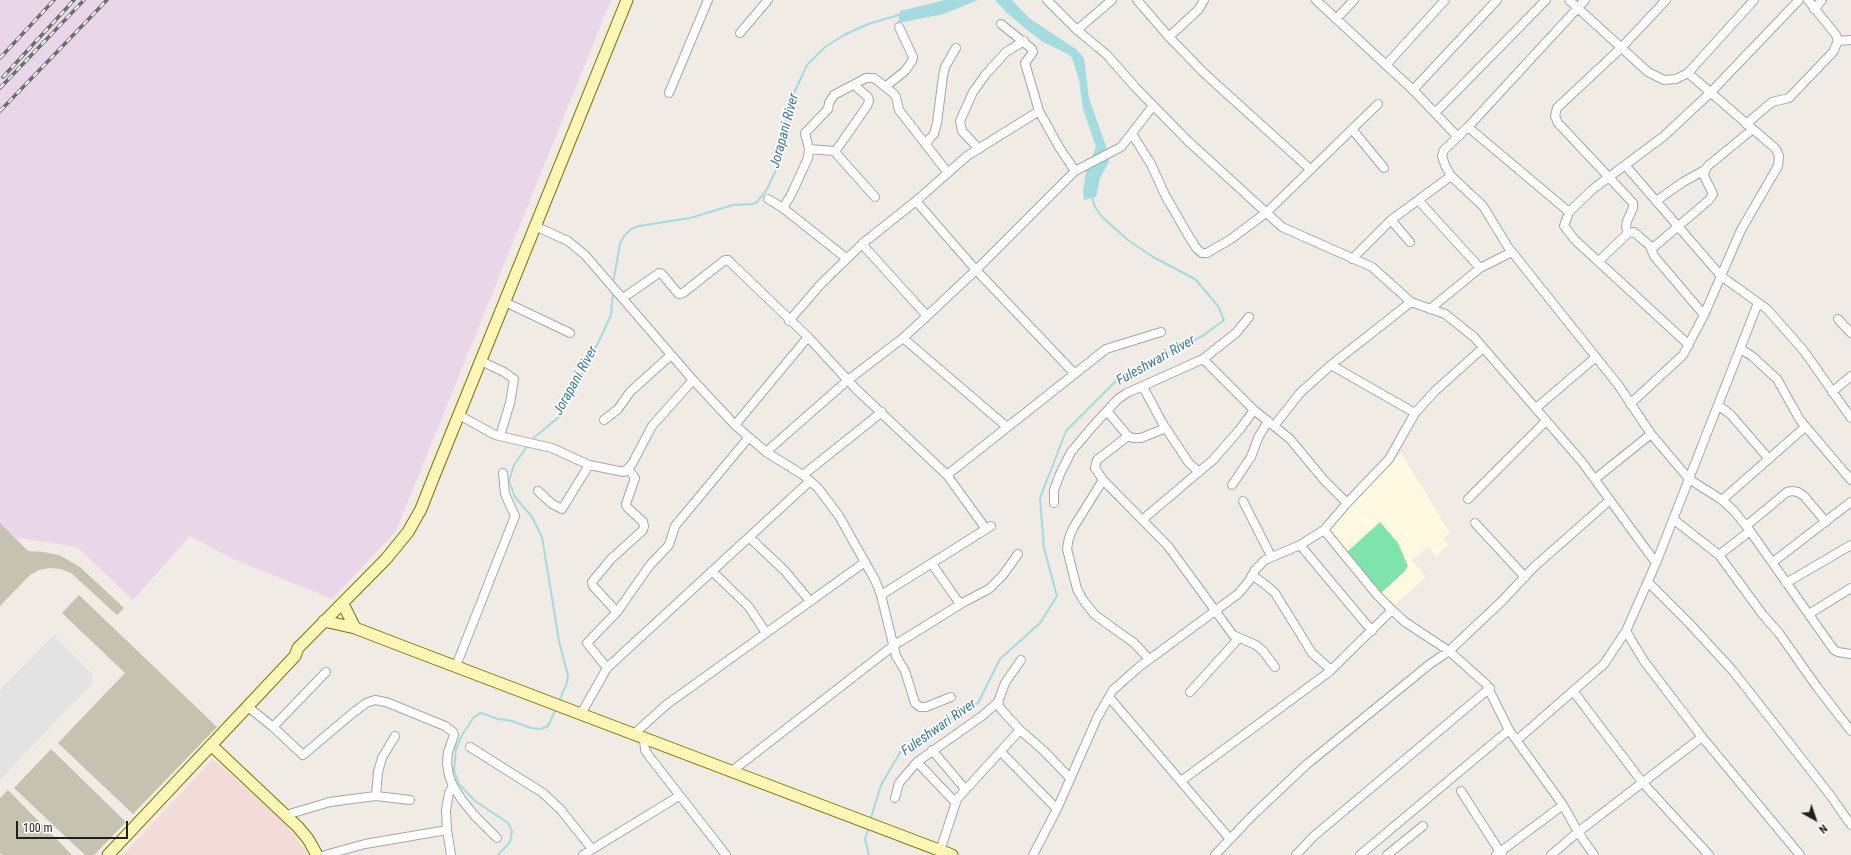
<!DOCTYPE html>
<html>
<head>
<meta charset="utf-8">
<style>
  body { margin:0 }
  #map { position:relative; width:1851px; height:855px; overflow:hidden; background:#f0ebe4; font-family:"Roboto Condensed",sans-serif }
  canvas { display:block }
  .north { position:absolute; left:1795px; top:799px; width:40px; height:40px; -webkit-text-stroke:3px #fff; paint-order:stroke; rotate:140deg; font-size:11px; font-weight:700; line-height:16px; text-align:center; color:#1f1f1f }
  .north::after { content:''; display:block; margin:auto; width:14px; height:18px; background:#1f1f1f; clip-path:polygon(50% 0,100% 100%,50% 72%,0 100%) }
  .scale { position:absolute; left:16px; top:821px; width:112px; height:18px; box-sizing:border-box; border:2px solid #1f1f1f; border-top:0; padding-left:5px; font-size:12px; line-height:14px; white-space:nowrap; color:#1f1f1f; -webkit-text-stroke:3px #fff; paint-order:stroke }
</style>
</head>
<body>
<div id="map">
<canvas width="1851" height="855"></canvas>
<div class="north">N</div>
<div class="scale">100 m</div>
</div>
<script>
const c = document.querySelector('canvas').getContext('2d');
c.lineJoin = 'round';
function paint(path, color) { c.fillStyle = color; c.fill(path, 'evenodd'); }
const toPath = rows => new Path2D(rows.map(r => 'M' + r).join(''));
function stroke(path, color, width, dash) { c.strokeStyle = color; c.lineWidth = width; c.lineCap = dash ? 'butt' : 'round'; c.setLineDash(dash || []); c.stroke(path); }
function write(font, color, halo, rows, align = 'center') {
  c.font = font + ' "Roboto Condensed",sans-serif'; c.lineWidth = 3.5; c.setLineDash([]); c.textBaseline = 'middle'; c.strokeStyle = halo; c.fillStyle = color; for (const [text, x, y, turn = 0] of rows) {
    c.save(); c.translate(x, y); c.rotate((+turn || 0) * Math.PI / 180); c.textAlign = isNaN(turn) ? turn : align; if (halo) c.strokeText(text, 0, 0); c.fillText(text, 0, 0); c.restore();
  }
}
paint(toPath([
  [0,0,611,0,396,531,332,599,233,559,190,536,133,600,77,547,12,537,0,549]
]), '#ead6e9');
paint(toPath([
  [1401,453,1450,533,1443,538,1448,545,1436,556,1428,547,1412,560,1426,577,1392,607,1331,530,1331,527,1363,491]
]), '#fffadf');
paint(toPath([
  [213,759,282,820,309,855,123,855]
]), '#f3dbd7');
paint(toPath([
  [0,523,28,551,43,552,59,555,80,567,124,608,117,615,71,573,61,569,50,568,39,570,30,575,0,606],
  [79,595,217,727,133,814,58,743,125,673,62,613],
  [51,749,126,822,94,855,85,855,14,788],
  [8,790,72,855,2,855,0,853,0,798]
]), '#c5c2af');
paint(toPath([
  [1380,522,1398,543,1408,566,1405,571,1380,594,1347,552]
]), '#7fe3ae');
paint(toPath([
  [54,635,93,675,93,683,0,780,0,690]
]), '#e3e3e3');
paint(toPath([
  [945,0,978,0,944,14,898,23,900,11],
  [995,0,1012,0,1029,18,1076,49,1084,58,1089,98,1107,149,1109,162,1100,178,1096,197,1084,200,1083,191,1086,172,1096,147,1083,109,1079,80,1072,58,1068,54,1043,42,1026,29,1007,13]
]), '#a3dbe0');
stroke(toPath([
  [613,283,620,244,624,236,631,229,639,226,690,218,733,205,753,204,757,202,767,189,775,172,782,150,783,136,789,104,807,65,825,47,844,35,868,24,902,14],
  [530,441,560,416,598,343,611,315,613,292],
  [528,445,514,465,509,481,515,497,532,517,542,537,559,641,568,676,567,683,559,701],
  [870,821,881,785,901,751,978,703,1000,659,1040,623,1057,596,1044,548,1040,498,1066,431,1117,380,1204,335,1224,320,1218,306,1195,279,1153,257,1128,240,1102,217,1095,207,1092,197],
  [869,827,865,839,869,855],
  [498,855,510,842,512,831,508,823,475,801,459,784,454,770,456,749,462,735,474,717,481,713,498,719,512,721,531,728,541,729,548,726,556,709]
]), '#a3dbe0', 2);
const street = toPath([
  [1047,0,1077,30,1107,55,1136,88,1188,141,1282,227,1372,267,1411,302,1445,314,1474,337,1582,462,1656,563],
  [1137,0,1169,37,1204,73,1310,169],
  [1316,0,1413,90,1457,136],
  [1569,0,1648,72,1664,80,1676,79,1688,73,1754,0],
  [1585,0,1468,127,1444,150,1442,156,1445,165,1451,176,1483,206,1508,247,1619,386,1651,434,1689,479,1722,500,1734,511,1750,531,1834,650,1838,652,1851,654],
  [1814,9,1822,0],
  [1337,18,1354,0],
  [1001,24,1032,49,1033,52,1025,63,1039,111,1059,147,1075,171],
  [1077,30,1112,0],
  [740,33,768,0],
  [1169,37,1199,9,1204,0],
  [1838,41,1851,40],
  [1386,65,1445,0],
  [885,87,905,71,912,61,913,57,899,27],
  [1413,90,1497,0],
  [669,93,708,0],
  [1435,113,1546,0],
  [1746,124,1772,102,1789,98,1833,52,1838,41,1836,35,1808,0],
  [1468,127,1569,212],
  [1352,129,1384,168],
  [1132,134,1151,164,1165,195,1188,235,1197,249,1202,253,1207,253,1231,239,1267,212,1378,104],
  [925,144,934,134,937,123,943,76,945,67,956,48],
  [809,149,834,151,837,149,867,106,869,101,868,97,854,85],
  [979,149,962,131,960,121,973,92,986,74,1006,52,1024,41],
  [834,151,875,197],
  [1625,165,1721,276,1767,309,1804,351,1851,418],
  [768,199,783,208,846,258],
  [916,201,976,270,1074,373],
  [1419,201,1480,268],
  [1656,201,1683,182,1705,170],
  [783,208,792,193,808,158,809,149,805,133,828,109,829,103,834,95,866,78,874,78,893,93,896,97,899,110,948,173],
  [1391,220,1410,242],
  [535,226,568,241,585,255,693,380,735,425,766,452,803,475,818,488,839,516,875,580,881,595,896,656,905,671,915,703,920,707,926,707,951,697],
  [1628,233,1626,227,1627,221,1633,208,1633,203,1558,123,1555,116,1557,108,1621,48,1666,0],
  [862,244,927,316],
  [1650,246,1654,256,1704,315],
  [1352,259,1391,220,1451,176],
  [1599,261,1628,233,1634,232,1650,246,1655,246,1709,200,1713,194,1704,176,1705,170,1709,165,1753,129],
  [623,298,659,273,662,274,676,291,679,294,683,293,725,260,728,260,808,337,856,389,947,475,986,529],
  [505,302,570,333],
  [1430,309,1480,268,1512,252],
  [1838,319,1851,333],
  [789,321,820,285,862,244,916,201,967,156,1039,111],
  [903,338,1007,427],
  [1689,345,1575,240,1564,226,1569,212,1593,189,1664,136,1710,93,1799,0],
  [1741,349,1753,357,1777,379,1800,420,1851,480],
  [1203,359,1254,410,1290,439,1324,480,1347,503],
  [481,361,504,372,514,379,510,403,500,436],
  [1331,365,1415,413],
  [1143,387,1163,424,1189,463,1199,472],
  [1832,392,1851,376],
  [1630,404,1683,355,1704,315,1741,230,1778,166,1779,156,1776,149,1688,73],
  [1718,405,1731,415,1769,459],
  [1536,408,1596,357],
  [1107,411,1128,436,1133,438,1141,438,1166,428],
  [459,415,495,435,552,448,589,465,624,472,632,464,652,426,693,380],
  [604,420,618,409,630,392,671,355],
  [735,425,808,337],
  [1274,426,1300,393,1331,365,1411,302],
  [1128,436,1097,460,1095,468,1103,480,1168,546,1233,635,1256,645,1263,651,1275,667],
  [766,452,848,380,903,338,927,316,976,270,1075,171,1121,147,1153,106],
  [803,475,882,412],
  [947,475,1106,349,1161,332],
  [1595,479,1651,434],
  [1103,480,1073,528,1069,538,1067,549,1077,589,1083,600,1095,615,1134,643,1149,659],
  [1232,485,1251,457,1258,438,1268,421],
  [538,491,552,504,562,509,589,465],
  [1468,499,1546,421],
  [1722,500,1805,427],
  [1243,501,1271,556],
  [1054,503,1054,490,1060,474,1071,452,1093,426,1118,399,1127,393,1203,359,1236,333,1249,317],
  [1673,519,1719,555,1763,615,1779,633,1817,687,1851,731],
  [1142,520,1213,460,1240,429,1254,410],
  [1475,523,1525,577],
  [1746,526,1787,492,1792,491,1798,492,1804,496,1826,522],
  [1324,530,1378,596,1392,610,1405,622,1449,651,1486,684,1509,730,1563,805,1578,832,1594,855],
  [749,537,784,570,810,601],
  [1300,545,1372,631],
  [1719,555,1750,531],
  [1773,562,1851,502],
  [932,564,960,604],
  [712,571,749,607,766,633],
  [1252,575,1267,586,1275,593,1312,653,1331,670],
  [1648,582,1689,623,1733,671,1830,795,1851,825],
  [1786,583,1851,545],
  [881,595,991,526],
  [617,612,593,586,592,582,611,559,643,530,644,526,643,522,627,507,626,504,635,478,628,469],
  [1809,614,1851,588],
  [1626,631,1644,661,1702,737,1800,855],
  [1021,660,1005,683,998,702,1000,708,1020,730,1043,750,1070,778],
  [456,666,515,516,505,494,503,473],
  [607,668,587,643,617,612,650,565,669,545,675,526,749,437],
  [1573,691,1642,782,1709,855],
  [1190,692,1239,638],
  [1109,697,1230,839],
  [247,706,273,727,303,755,354,712,366,703,375,700,386,702,445,726,453,732,454,735,448,752,447,763,449,776,453,786,462,800,475,816,497,838],
  [581,714,607,668,810,481],
  [273,727,326,672],
  [634,734,666,705,865,562],
  [644,738,645,750,649,756,726,855],
  [1517,740,1604,664,1626,631,1656,563,1758,303],
  [470,747,543,793,561,810,592,849],
  [932,750,965,789],
  [1001,752,1057,809],
  [917,762,956,803],
  [732,771,893,646,964,602,989,589,1003,575,1018,554],
  [1181,781,1329,672,1392,610],
  [1461,791,1502,855],
  [376,796,378,772,382,758,395,736],
  [895,798,899,783,917,762,982,716,998,702],
  [286,815,330,802,352,799,376,796,410,800],
  [940,851,957,799,1020,730],
  [325,855,365,844,447,830],
  [451,855,447,830,446,810,449,793,453,786],
  [583,855,679,796],
  [1033,855,1057,809,1097,718,1113,690,1139,667,1238,594,1249,581,1255,570,1265,560,1300,545,1324,530,1347,503,1389,459,1415,413,1435,391,1483,348],
  [1215,855,1252,816,1306,765,1430,664,1449,651,1502,601,1534,567,1610,500],
  [1296,855,1314,836,1490,688],
  [1360,855,1509,730],
  [1387,855,1423,826],
  [1496,855,1563,805],
  [1551,855,1578,832,1702,737]
]);
const secondary = toPath([
  [345,608,355,628],
  [324,621,355,628,407,648,952,855],
  [211,745,298,827,308,839,317,855],
  [108,855,295,656,298,648,386,559,408,532,421,509,434,476,627,0]
]);
stroke(street, '#a6a6a6', 10);
stroke(secondary, '#7c7700', 13);
stroke(street, '#fff', 8);
stroke(secondary, '#fdf6b6', 11);
const rail = toPath([
  [0,58,54,0],
  [3,77,74,0],
  [0,88,84,0],
  [0,111,107,0]
]);
stroke(rail, '#6d6d6d', 3.5);
stroke(rail, '#fff', 2, [6]);
write('italic 14px', '#3e7a9c', '#fff', [
  ["Jorapani River",785,131,-75],
  ["Fuleshwari River",1156,361,-29],
  ["Jorapani River",576,381,-61],
  ["Fuleshwari River",939,728,-35]
]);
</script>
</body>
</html>
